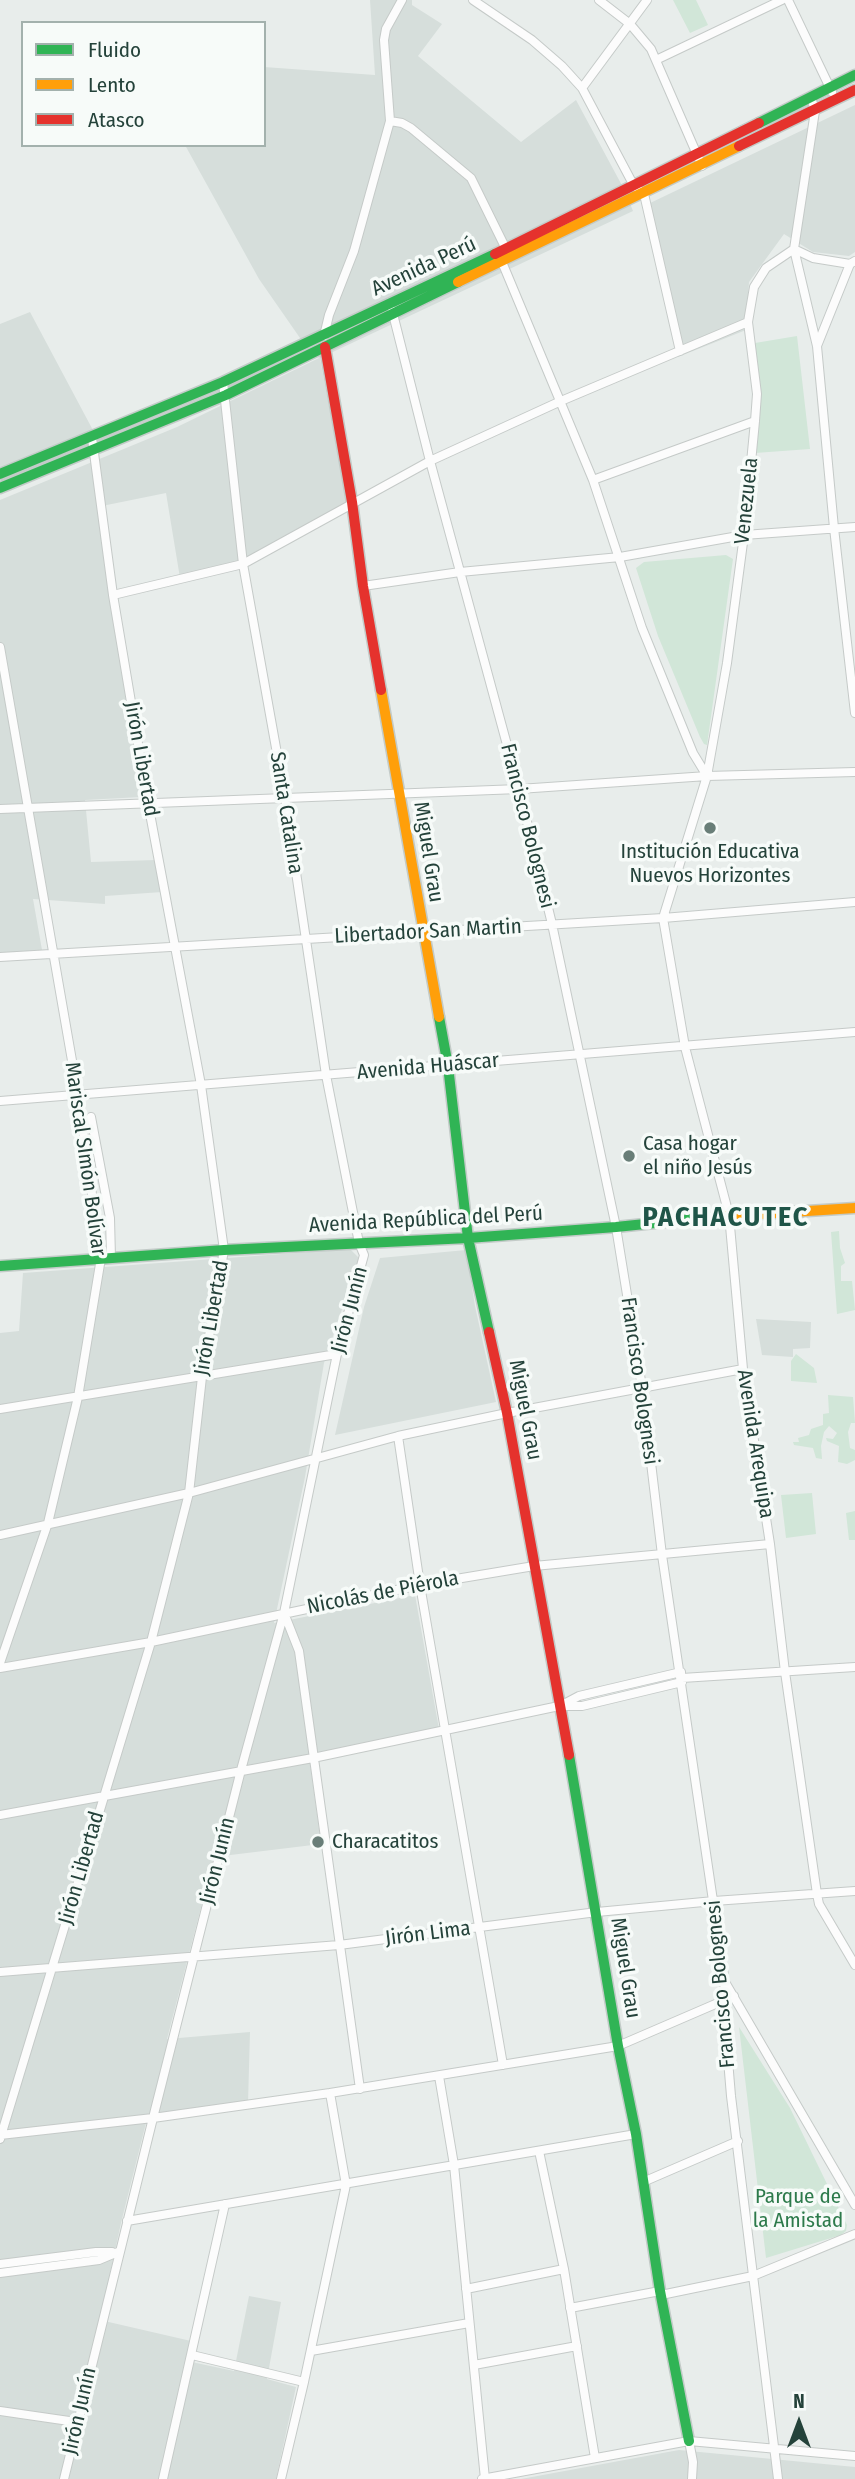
<!DOCTYPE html>
<html>
<head>
<meta charset="utf-8">
<style>
  body { margin:0 }
  #map { position:relative; width:855px; height:2479px; overflow:hidden; background:#e8edeb; font-family:"Fira Sans Condensed",sans-serif }
  canvas { display:block }
  .legend { position:absolute; left:21px; top:21px; width:245px; height:126px; box-sizing:border-box; background:#f7fbf9; border:2px solid #a3b1ad; margin:0; padding:9px 12px; list-style:none; font-size:21px; color:#24423a }
  .legend li { display:flex; align-items:center; gap:14px; height:35px }
  .legend b { width:35px; border:2px solid #a3b1ad }
  .north { position:absolute; left:764px; top:2388px; width:70px; height:70px; -webkit-text-stroke:5px #f7fbf9; paint-order:stroke; rotate:0deg; font-size:19px; font-weight:700; line-height:28px; text-align:center; color:#24423a }
  .north::after { content:''; display:block; margin:auto; width:24px; height:32px; background:#24423a; clip-path:polygon(50% 0,100% 100%,50% 72%,0 100%) }
</style>
</head>
<body>
<div id="map">
<canvas width="855" height="2479"></canvas>
<ul class="legend">
<li><b style="height:9px;background:#30b455"></b>Fluido</li>
<li><b style="height:9px;background:#ff9f0a"></b>Lento</li>
<li><b style="height:9px;background:#e5322d"></b>Atasco</li>
</ul>
<div class="north">N</div>
</div>
<script>
const c = document.querySelector('canvas').getContext('2d');
c.lineJoin = 'round';
function paint(path, color) { c.fillStyle = color; c.fill(path, 'evenodd'); }
const toPath = rows => new Path2D(rows.map(r => 'M' + r).join(''));
function stroke(path, color, width, dash) { c.strokeStyle = color; c.lineWidth = width; c.lineCap = dash ? 'butt' : 'round'; c.setLineDash(dash || []); c.stroke(path); }
function write(font, color, halo, rows, align = 'center') {
  c.font = font + ' "Fira Sans Condensed",sans-serif'; c.lineWidth = 7; c.setLineDash([]); c.textBaseline = 'middle'; c.strokeStyle = halo; c.fillStyle = color; for (const [text, x, y, turn = 0] of rows) {
    c.save(); c.translate(x, y); c.rotate((+turn || 0) * Math.PI / 180); c.textAlign = isNaN(turn) ? turn : align; if (halo) c.strokeText(text, 0, 0); c.fillText(text, 0, 0); c.restore();
  }
}
paint(toPath([
  [370,0,412,0,412,5,442,24,418,56,521,142,576,100,625,191,633,211,320,358,347,503,242,565,180,578,166,493,97,507,141,797,85,800,91,862,156,860,162,892,105,896,105,904,33,899,42,950,0,953,0,500,177,427,319,358,300,338,259,279,185,145,264,145,264,67,375,75],
  [855,105,855,252,849,256,813,252,784,234,749,282,746,330,678,357,646,205],
  [30,312,95,434,0,469,0,324],
  [350,1249,359,1258,324,1363,305,1477,274,1623,415,1595,439,1729,310,1763,321,1844,214,1857,167,2039,250,2032,248,2103,148,2115,121,2223,100,2320,191,2341,187,2361,234,2371,249,2296,281,2302,267,2379,296,2387,276,2479,0,2479,0,1333,19,1331,23,1273],
  [466,1250,475,1306,496,1402,335,1435,364,1307,380,1258],
  [756,1319,811,1322,810,1348,793,1349,793,1357,762,1355],
  [679,2450,855,2467,855,2479,521,2479]
]), '#d6dedb');
paint(toPath([
  [673,0,696,0,708,25,690,33],
  [797,336,810,449,755,453,761,401,755,343],
  [726,555,733,559,707,745,704,744,700,737,658,636,636,568,644,562],
  [839,1231,840,1248,845,1263,841,1266,841,1281,852,1281,855,1310,837,1314,831,1232],
  [796,1354,814,1368,817,1383,791,1381,791,1361],
  [828,1395,853,1397,855,1423,851,1423,848,1432,850,1448,855,1450,855,1460,847,1464,838,1462,839,1446,827,1441,826,1438,833,1439,837,1433,829,1426,824,1432,821,1446,822,1459,816,1458,813,1448,794,1445,793,1442,799,1442,798,1438,809,1435,811,1429,823,1425,823,1414,829,1413],
  [812,1493,816,1534,786,1538,781,1495],
  [855,1511,855,1540,849,1540,846,1513],
  [739,2027,790,2108,847,2225,846,2231,841,2235,766,2258]
]), '#d1e6d8');
const street = toPath([
  [473,0,532,40,562,66,582,88,634,186,644,194,680,351],
  [599,0,630,24,651,49,702,166],
  [788,0,832,92],
  [656,60,782,0],
  [582,88,647,0],
  [811,97,815,111,794,249,817,346,834,528,855,713],
  [390,121,402,123,411,128,471,178,507,251],
  [794,249,766,268,754,287,748,322,757,394,755,421,744,535,727,663,707,776,663,918,685,1047,729,1215,743,1369,770,1544,785,1672,817,1894,819,1904,855,1965],
  [794,249,813,258,850,264,855,261],
  [502,262,593,480,642,628,693,753,707,776],
  [392,310,430,461,519,789,552,924,616,1227,642,1387,662,1555,725,1982,723,2000,731,2096,778,2479],
  [324,336,329,315,354,251,390,121,384,40,386,29,402,0],
  [817,346,850,264],
  [593,480,755,421],
  [363,586,460,572,620,557,744,535,855,527],
  [113,595,243,564,430,461,561,401,748,322],
  [0,647,78,1095,101,1258,78,1397,48,1523,0,1663],
  [0,809,519,789,707,776,855,772],
  [0,957,663,918,855,902],
  [0,1101,855,1032],
  [91,1117,110,1218,111,1258],
  [0,1409,337,1354],
  [398,1436,420,1585,503,2065],
  [0,1535,189,1493,398,1436,507,1413,743,1369],
  [284,1613,299,1651,360,2089],
  [0,1668,151,1642,420,1585,534,1566,770,1544],
  [682,1678,855,1667],
  [562,1705,579,1696,681,1672],
  [0,1815,313,1758,559,1706,582,1706,682,1682],
  [0,1972,339,1945,597,1912,714,1901,855,1891],
  [725,1982,855,2205],
  [439,2076,454,2165,485,2479],
  [0,2135,153,2118,330,2093,618,2046,734,1996],
  [0,2139,151,1642,189,1493,202,1377,224,1250,201,1085,148,803,113,595,92,438],
  [539,2151,564,2269,595,2458],
  [643,2182,738,2141],
  [127,2221,636,2134],
  [0,2264,96,2252,112,2252],
  [0,2273,99,2260,118,2252],
  [466,2289,564,2269],
  [661,2295,753,2276,855,2234],
  [570,2308,660,2291],
  [311,2351,469,2323],
  [192,2355,304,2382],
  [474,2365,577,2346],
  [0,2411,76,2422],
  [689,2441,693,2462,692,2479],
  [64,2479,153,2118,241,1770,284,1613,337,1354,364,1255,359,1243,326,1075,285,798,243,564,223,382],
  [163,2479,225,2204],
  [281,2479,304,2382,346,2185,330,2093],
  [482,2479,689,2441,855,2456]
]);
const fast = toPath([
  [759,123,855,75],
  [0,474,223,382,495,254],
  [0,488,226,395,458,282],
  [439,1017,448,1066,468,1238,489,1332],
  [0,1266,224,1250,468,1238,616,1227,713,1217],
  [569,1755,618,2046,636,2134,660,2291,689,2441]
]);
const slow = toPath([
  [458,282,739,146],
  [381,690,439,1017],
  [713,1217,855,1208]
]);
const jam = toPath([
  [739,146,855,90],
  [495,254,759,123],
  [325,347,352,502,363,586,381,690],
  [489,1332,507,1413,569,1755]
]);
stroke(street, '#c5cac8', 10);
stroke(fast, '#c3cbc8', 13);
stroke(slow, '#c3cbc8', 13);
stroke(jam, '#c3cbc8', 13);
stroke(street, '#fcfcfc', 8);
stroke(fast, '#30b455', 10);
stroke(slow, '#ff9f0a', 10);
stroke(jam, '#e5322d', 10);
for (const [x, y, r, color] of [
  [710,828,7,"#697e78"],
  [629,1156,7,"#697e78"],
  [318,1842,7,"#697e78"]
]) { const dot = new Path2D(); dot.arc(x, y, r, 0, 2 * Math.PI); c.fillStyle = color; c.fill(dot); stroke(dot, '#f7fbf9', 2.5); }
write('21px', '#24423a', '#f7fbf9', [
  ["Avenida Perú",424,267,-25],
  ["Venezuela",747,501,-84],
  ["Jirón Libertad",141,759,80],
  ["Santa Catalina",286,813,81],
  ["Francisco Bolognesi",527,826,76],
  ["Miguel Grau",428,852,81],
  ["Libertador San Martin",428,932,-3],
  ["Avenida Huáscar",428,1067,-5],
  ["Mariscal SImón Bolívar",85,1159,82],
  ["Avenida República del Perú",426,1220,-3],
  ["Jirón Junín",350,1310,-75],
  ["Jirón Libertad",212,1318,-80],
  ["Francisco Bolognesi",639,1381,82],
  ["Miguel Grau",525,1410,79],
  ["Avenida Arequipa",755,1444,81],
  ["Nicolás de Piérola",383,1593,-11],
  ["Jirón Junín",218,1861,-76],
  ["Jirón Libertad",82,1868,-74],
  ["Jirón Lima",428,1934,-7],
  ["Miguel Grau",625,1968,81],
  ["Francisco Bolognesi",721,1984,-95],
  ["Jirón Junín",80,2411,-77]
]);
write('21px', '#24423a', '#f7fbf9', [
  ["Institución Educativa",710,852,"center"],
  ["Nuevos Horizontes",710,876,"center"],
  ["Casa hogar",643,1144],
  ["el niño Jesús",643,1168],
  ["Characatitos",332,1842]
], 'left');
write('21px', '#2d7a4b', '#f7fbf9', [
  ["Parque de",798,2197],
  ["la Amistad",798,2221]
]);
c.letterSpacing = '2px';
write('bold 28px', '#1f5548', '#f7fbf9', [
  ["PACHACUTEC",726,1218]
]);
c.letterSpacing = '0px';
</script>
</body>
</html>
